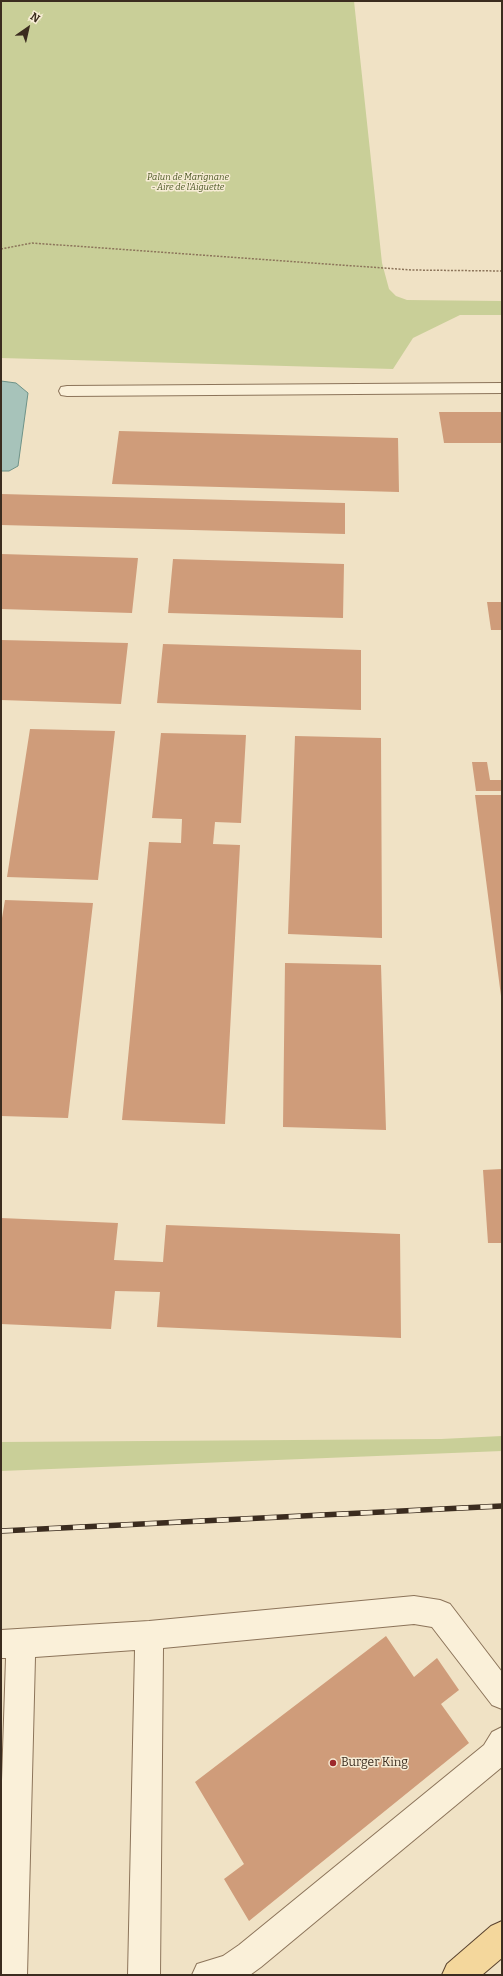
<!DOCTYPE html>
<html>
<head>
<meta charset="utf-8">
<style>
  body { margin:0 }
  #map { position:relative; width:503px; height:1976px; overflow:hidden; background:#f0e2c5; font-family:Bitter,serif }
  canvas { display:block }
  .frame { position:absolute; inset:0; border:2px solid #3b2c1f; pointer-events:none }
  .north { position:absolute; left:8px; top:8px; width:40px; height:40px; -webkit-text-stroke:3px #f7ecd5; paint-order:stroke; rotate:34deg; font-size:11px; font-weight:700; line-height:16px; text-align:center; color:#3b2c1f }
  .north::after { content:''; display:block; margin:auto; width:14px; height:18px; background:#3b2c1f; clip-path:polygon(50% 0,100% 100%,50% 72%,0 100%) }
</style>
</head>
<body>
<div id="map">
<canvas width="503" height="1976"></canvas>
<div class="frame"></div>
<div class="north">N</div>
</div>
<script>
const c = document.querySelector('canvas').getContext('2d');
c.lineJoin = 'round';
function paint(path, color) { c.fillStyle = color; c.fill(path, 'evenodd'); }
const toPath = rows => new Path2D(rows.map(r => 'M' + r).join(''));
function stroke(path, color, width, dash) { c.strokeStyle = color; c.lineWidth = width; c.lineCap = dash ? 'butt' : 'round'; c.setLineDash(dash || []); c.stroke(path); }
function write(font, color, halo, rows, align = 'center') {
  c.font = font + ' Bitter,serif'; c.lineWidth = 3; c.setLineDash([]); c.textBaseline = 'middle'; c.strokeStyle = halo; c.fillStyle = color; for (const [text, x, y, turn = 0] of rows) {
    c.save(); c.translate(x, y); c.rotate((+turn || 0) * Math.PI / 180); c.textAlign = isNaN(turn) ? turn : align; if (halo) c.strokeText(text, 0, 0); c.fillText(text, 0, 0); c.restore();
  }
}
paint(toPath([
  [1,1,354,1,382,263,389,289,396,296,407,300,502,301,502,315,460,315,413,338,393,369,1,358],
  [502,1436,502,1451,1,1471,1,1442,441,1439]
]), '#c9cf98');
const water = toPath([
  [1,381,16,383,28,393,18,466,9,471,1,471,1,381]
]);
paint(water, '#a7c3ba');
stroke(water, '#6d9288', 1);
paint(toPath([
  [439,412,502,412,502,443,444,443],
  [119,431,398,438,399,492,112,484],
  [1,494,345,503,345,534,1,525],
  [1,554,138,558,132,613,1,609],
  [173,559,344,564,343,618,168,613],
  [487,602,502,602,502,630,491,630],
  [1,640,128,643,121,704,1,700],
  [163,644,361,650,361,710,157,703],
  [30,729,115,731,98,880,7,877],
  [161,733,246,735,241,823,215,822,213,844,240,845,225,1124,122,1120,149,842,181,843,182,819,152,818],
  [295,736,381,738,382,938,288,934],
  [472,762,487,762,490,780,502,780,502,791,476,791],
  [475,795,502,795,502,996,501,996],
  [5,900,93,903,68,1118,1,1116,1,924],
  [285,963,381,965,386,1130,283,1127],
  [502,1169,502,1243,488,1243,483,1170],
  [1,1218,118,1223,114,1260,163,1262,166,1225,400,1234,401,1338,157,1327,160,1292,115,1291,111,1329,1,1324],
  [386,1636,414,1677,437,1658,459,1690,441,1704,469,1743,249,1921,224,1879,244,1864,195,1782]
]), '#cf9c7a');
const minor = toPath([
  [502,383,502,393,67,396,61,395,59,391,61,387,67,386,502,383],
  [414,1596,440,1600,450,1604,502,1672,502,1709,492,1705,432,1627,414,1624,163,1648,160,1975,128,1975,135,1650,35,1657,27,1975,1,1975,1,1811,6,1658,1,1658,1,1630,149,1621,414,1596],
  [502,1727,502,1767,261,1967,250,1975,192,1975,197,1964,223,1956,239,1945,484,1745,492,1732,502,1727]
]);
const major = toPath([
  [502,1921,502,1958,482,1975,442,1975,447,1964,491,1926,502,1921]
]);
stroke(minor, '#8c745a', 2);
stroke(major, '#59422e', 2);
stroke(toPath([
  [1,249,32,243,411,270,502,271]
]), '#8c745a', 1.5, [2, 1.5]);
paint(minor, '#faf0d9');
paint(major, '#f4d79c');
const rail = toPath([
  [1,1531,502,1506]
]);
stroke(rail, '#3b2c1f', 5.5);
stroke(rail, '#f7ecd5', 4, [12]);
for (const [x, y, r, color] of [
  [333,1763,4,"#9d282b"]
]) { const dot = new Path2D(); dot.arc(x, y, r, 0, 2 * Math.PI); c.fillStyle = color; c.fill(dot); stroke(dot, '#f7ecd5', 1.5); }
write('italic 9px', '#4c5825', '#f7ecd5', [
  ["Palun de Marignane",188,177],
  ["- Aire de l'Aiguette",188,187]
]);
write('12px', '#3b2c1f', '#f7ecd5', [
  ["Burger King",341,1763]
], 'left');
</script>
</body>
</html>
